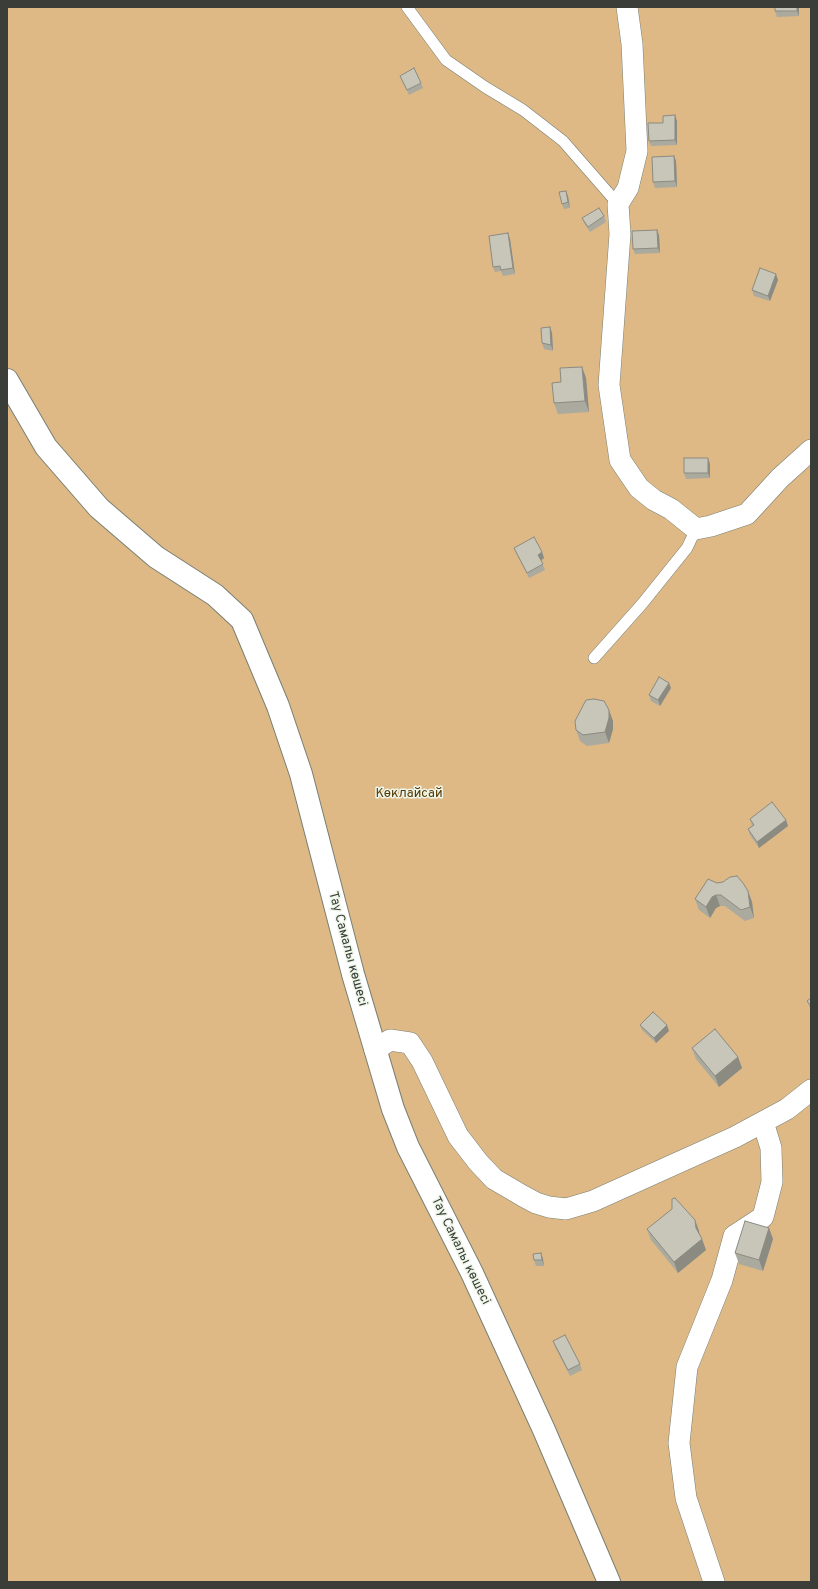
<!DOCTYPE html>
<html>
<head>
<meta charset="utf-8">
<style>
  body { margin:0 }
  #map { position:relative; width:818px; height:1589px; overflow:hidden; background:#eef6e9; font-family:Overpass,sans-serif }
  canvas { display:block }
  .frame { position:absolute; inset:0; border:8px solid #3a3d38; pointer-events:none }
</style>
</head>
<body>
<div id="map">
<canvas width="818" height="1589"></canvas>
<div class="frame"></div>
</div>
<script>
const c = document.querySelector('canvas').getContext('2d');
c.lineJoin = 'round';
function paint(path, color) { c.fillStyle = color; c.fill(path, 'evenodd'); }
const toPath = rows => new Path2D(rows.map(r => 'M' + r).join(''));
function stroke(path, color, width, dash) { c.strokeStyle = color; c.lineWidth = width; c.lineCap = dash ? 'butt' : 'round'; c.setLineDash(dash || []); c.stroke(path); }
function write(font, color, halo, rows, align = 'center') {
  c.font = font + ' Overpass,sans-serif'; c.lineWidth = 3; c.setLineDash([]); c.textBaseline = 'middle'; c.strokeStyle = halo; c.fillStyle = color; for (const [text, x, y, turn = 0] of rows) {
    c.save(); c.translate(x, y); c.rotate((+turn || 0) * Math.PI / 180); c.textAlign = isNaN(turn) ? turn : align; if (halo) c.strokeText(text, 0, 0); c.fillText(text, 0, 0); c.restore();
  }
}
paint(toPath([
  [7,7,811,7,811,1582,7,1582]
]), '#deb885');
const lane = toPath([
  [407,7,446,60,485,87,523,110,563,141,618,204],
  [594,658,642,604,687,548,696,529]
]);
const street = toPath([
  [627,7,632,44,637,151,628,188,618,204,620,234,609,385,620,460,639,488,654,500,671,509,696,529,711,526,747,514,780,478,811,450],
  [375,1050,390,1040,410,1043,422,1061,458,1136,478,1162,494,1179,523,1196,536,1203,549,1207,566,1209,593,1201,735,1137,787,1109,811,1090],
  [714,1582,686,1498,679,1443,687,1367,722,1280,734,1236,763,1217,772,1182,771,1148,763,1122]
]);
const secondary = toPath([
  [7,380,46,447,99,508,156,557,215,595,242,620,278,706,301,774,353,974,393,1109,408,1147,472,1273,544,1430,609,1582]
]);
stroke(lane, '#798074', 12);
stroke(street, '#798074', 22);
stroke(secondary, '#798074', 24);
stroke(lane, '#fff', 11);
stroke(street, '#fff', 21);
stroke(secondary, '#fff', 22);
paint(toPath([
  [799,7,799,16,777,17,775,11],
  [400,76,421,83,423,88,409,95,402,81],
  [677,121,677,145,651,146,649,141],
  [674,156,676,161,677,187,655,188,653,182],
  [568,196,570,208,564,209,562,204],
  [604,216,606,222,590,232,584,223,582,218],
  [657,230,659,235,660,253,635,254,633,249],
  [510,239,515,274,503,276,501,271,495,272,493,267],
  [778,280,770,301,754,296,752,290],
  [550,327,552,333,553,351,544,349,542,343],
  [582,367,586,378,589,412,558,414,554,403,561,382],
  [710,464,710,478,686,479,684,473],
  [514,548,542,552,544,558,541,561,545,570,529,578,516,553],
  [671,688,660,706,651,701,649,695],
  [613,721,613,729,609,743,587,746,580,741,576,730],
  [750,819,786,820,788,826,759,848,750,835,748,829,752,826],
  [717,883,748,891,752,902,754,918,745,921,725,906,720,906,716,908,710,918,699,910,695,899],
  [811,998,811,1009,809,1006,807,1001],
  [640,1025,669,1031,656,1043,642,1030],
  [692,1048,738,1057,742,1068,719,1087,696,1059],
  [695,1220,699,1231,699,1234,706,1250,678,1273,651,1240,647,1229],
  [769,1228,773,1239,763,1271,739,1264,735,1253],
  [541,1253,543,1259,544,1266,536,1266,534,1260],
  [553,1341,580,1364,582,1370,570,1376,555,1347]
]), '#abaa9f');
paint(toPath([
  [797,7,799,7,799,16,797,11],
  [675,115,677,121,677,145,675,140],
  [674,156,676,161,677,187,675,181],
  [566,191,568,196,570,208,568,202],
  [657,230,659,235,660,253,658,248],
  [508,233,510,239,515,274,513,268],
  [776,274,778,280,770,301,768,296],
  [550,327,552,333,553,351,551,345],
  [582,367,586,378,589,412,585,401],
  [708,458,710,464,710,478,708,473],
  [542,552,544,558,540,561,538,555],
  [669,683,671,688,660,706,658,700],
  [609,710,613,721,613,729,609,743,605,732],
  [786,820,788,826,759,848,757,842],
  [748,891,752,902,754,918,750,907],
  [716,895,720,906,716,908,710,918,706,907,712,897],
  [667,1025,669,1031,656,1043,654,1038],
  [738,1057,742,1068,719,1087,715,1076],
  [695,1220,699,1231,700,1239,696,1228],
  [769,1228,773,1239,763,1271,759,1260],
  [702,1239,706,1250,678,1273,674,1262],
  [541,1253,543,1259,544,1266,542,1260]
]), '#8b8b82');
const building = toPath([
  [775,7,797,7,797,11,775,11,775,7],
  [414,68,421,83,407,90,400,76,414,68],
  [675,115,675,140,649,141,648,123,663,123,663,116,675,115],
  [674,156,675,181,653,182,652,157,674,156],
  [566,191,568,202,562,204,559,192,566,191],
  [599,208,604,216,588,227,582,218,599,208],
  [657,230,658,248,633,249,632,231,657,230],
  [508,233,513,268,501,270,500,266,493,267,489,236,508,233],
  [760,268,776,274,768,296,752,290,760,268],
  [550,327,551,345,542,343,541,328,550,327],
  [582,367,585,401,554,403,552,383,561,382,560,368,582,367],
  [684,458,708,458,708,473,684,473,684,458],
  [534,537,542,552,538,555,543,564,527,573,514,548,534,537],
  [659,677,669,683,658,700,649,695,659,677],
  [594,699,604,701,609,710,609,718,605,732,583,735,576,730,575,721,586,700,594,699],
  [772,802,786,820,757,842,748,829,754,825,750,819,772,802],
  [737,876,743,883,748,891,750,907,741,910,721,895,716,895,712,897,706,907,695,899,708,879,717,883,723,882,730,877,737,876],
  [811,998,811,1006,807,1001,811,998],
  [653,1012,667,1025,654,1038,640,1025,653,1012],
  [715,1029,738,1057,715,1076,692,1048,715,1029],
  [675,1198,695,1220,696,1228,702,1239,674,1262,647,1229,672,1209,672,1199,675,1198],
  [745,1221,769,1228,759,1260,735,1253,745,1221],
  [541,1253,542,1260,534,1260,533,1254,541,1253],
  [565,1335,580,1364,568,1370,553,1341,565,1335]
]);
paint(building, '#c7c6b9');
stroke(building, '#8b8b82', 1);
write('13px', '#553700', '#eef6e9', [
  ["Көклайсай",409,794]
]);
write('13px', '#3a3d38', '#eef6e9', [
  ["Тау Самалы көшесі",347,949,75],
  ["Тау Самалы көшесі",460,1251,64]
]);
</script>
</body>
</html>
